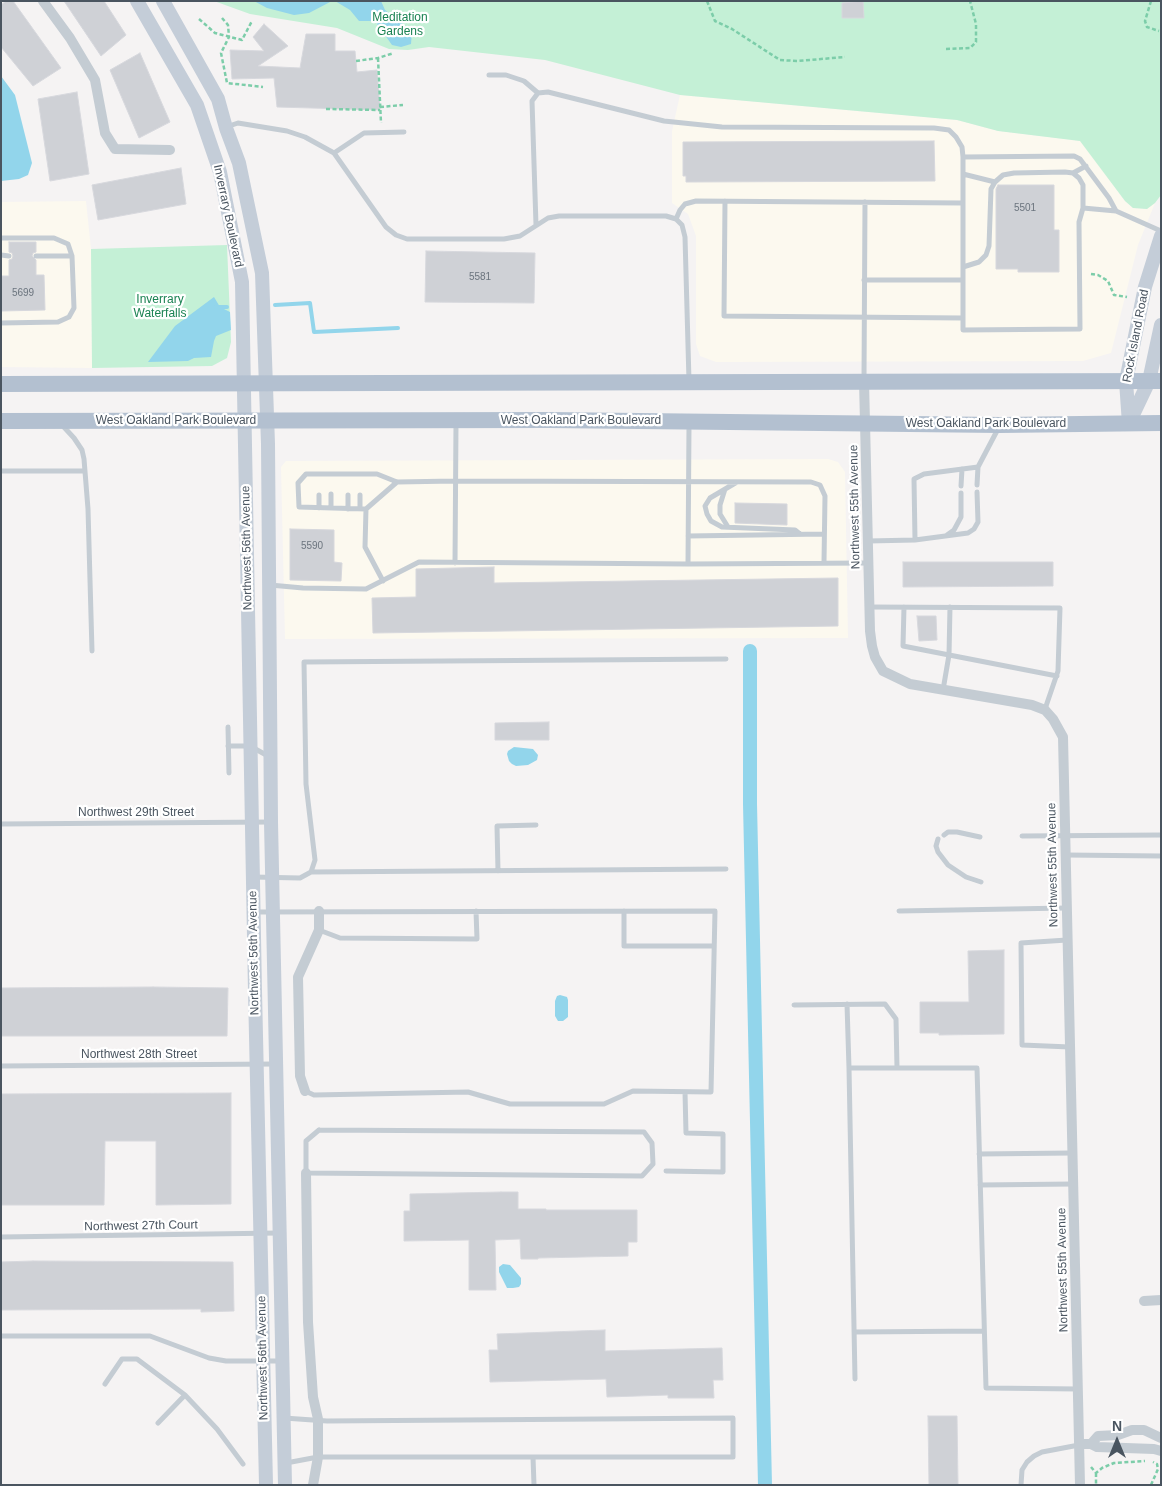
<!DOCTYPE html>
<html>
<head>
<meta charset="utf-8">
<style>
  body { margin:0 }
  #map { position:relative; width:1162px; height:1486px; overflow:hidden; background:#f5f3f3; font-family:Arial,sans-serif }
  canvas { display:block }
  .frame { position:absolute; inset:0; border:2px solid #4a5560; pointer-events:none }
  .north { position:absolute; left:1092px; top:1416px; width:50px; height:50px; -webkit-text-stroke:4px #fff; paint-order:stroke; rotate:0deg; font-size:14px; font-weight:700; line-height:20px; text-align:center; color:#4a5560 }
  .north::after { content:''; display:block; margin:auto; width:18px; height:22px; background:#4a5560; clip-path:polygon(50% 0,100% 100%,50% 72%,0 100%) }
</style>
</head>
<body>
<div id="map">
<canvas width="1162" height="1486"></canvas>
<div class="frame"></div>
<div class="north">N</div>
</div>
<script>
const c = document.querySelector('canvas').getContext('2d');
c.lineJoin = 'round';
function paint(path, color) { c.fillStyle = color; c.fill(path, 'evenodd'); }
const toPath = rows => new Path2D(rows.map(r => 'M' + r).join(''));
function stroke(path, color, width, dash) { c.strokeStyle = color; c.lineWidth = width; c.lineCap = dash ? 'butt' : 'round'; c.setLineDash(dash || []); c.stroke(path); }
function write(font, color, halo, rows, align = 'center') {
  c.font = font + ' Arial,sans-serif'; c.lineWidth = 4.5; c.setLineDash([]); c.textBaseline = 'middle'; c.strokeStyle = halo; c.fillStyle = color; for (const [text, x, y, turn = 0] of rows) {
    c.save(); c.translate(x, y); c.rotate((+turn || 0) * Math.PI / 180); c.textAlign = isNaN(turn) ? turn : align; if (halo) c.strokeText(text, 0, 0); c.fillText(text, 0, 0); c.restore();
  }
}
paint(toPath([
  [680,95,957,120,998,131,1081,141,1125,201,1133,208,1147,209,1155,203,1138,245,1111,353,1083,361,716,362,700,356,696,344,696,236,688,214,672,203,672,131],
  [86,201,91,249,92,368,1,367,1,202],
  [828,459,838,462,845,472,848,638,285,639,281,467,286,461]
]), '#fcf9ef');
paint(toPath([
  [214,1,1161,1,1161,195,1155,203,1147,209,1133,208,1125,201,1080,141,998,131,957,120,680,95,545,60,429,47,408,50,389,49,337,28,250,14],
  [227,245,231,342,227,358,212,366,92,368,91,249]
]), '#c4f0d6');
paint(toPath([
  [254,1,332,1,309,13,294,15,267,8],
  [335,1,381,1,385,10,412,31,411,44,401,47,392,45,375,21,359,21,350,10],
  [1,76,15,95,32,163,28,175,19,179,1,181],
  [214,297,220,307,230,312,231,330,216,336,214,341,211,357,194,358,188,361,148,362,175,326],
  [514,747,533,749,538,755,537,760,528,765,516,766,512,764,509,761,507,754,508,751],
  [560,995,567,997,568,1000,568,1017,563,1021,558,1021,555,1016,555,1001,557,996],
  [503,1264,510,1265,521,1278,521,1284,519,1287,513,1288,507,1288,499,1272,499,1267]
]), '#92d5eb');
stroke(toPath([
  [275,305,310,303,314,332,398,328],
  [215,307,227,307]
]), '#92d5eb', 4);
stroke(toPath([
  [750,651,750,804,765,1485]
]), '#92d5eb', 14);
const building = toPath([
  [6,1,13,1,61,68,33,86,1,47,1,5,6,1],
  [64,1,104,1,126,35,101,56,64,1],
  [863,1,864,18,842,18,842,3,863,1],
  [264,24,288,46,258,66,300,68,306,34,335,34,335,51,355,51,357,72,377,70,380,110,277,107,274,78,232,79,230,50,264,51,253,37,264,24],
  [140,53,170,122,139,138,110,70,140,53],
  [77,92,89,174,50,181,38,99,77,92],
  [934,141,935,181,686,182,686,176,683,176,683,142,934,141],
  [181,168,186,204,98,220,92,185,181,168],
  [998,185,1054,185,1054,230,1059,230,1059,272,1018,272,1018,269,996,269,996,189,998,185],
  [9,242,36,242,36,252,33,253,32,256,36,260,36,275,44,275,45,310,1,311,1,276,9,276,9,260,12,259,13,256,12,253,9,252,9,242],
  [426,251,535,253,534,303,425,302,426,251],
  [735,503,787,504,787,525,735,523,735,503],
  [290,529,334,530,334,562,342,563,341,581,290,580,290,529],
  [903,562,1053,562,1053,586,903,587,903,562],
  [494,567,494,583,838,578,838,626,373,633,372,598,416,597,416,569,494,567],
  [917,616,936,616,937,640,919,641,917,616],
  [549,722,549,740,495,740,495,723,549,722],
  [1004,950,1004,1034,939,1035,939,1033,920,1033,920,1002,969,1002,968,951,1004,950],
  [153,987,228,988,227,1036,1,1036,1,988,153,987],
  [231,1093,231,1204,156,1205,156,1141,105,1141,104,1205,1,1205,1,1094,231,1093],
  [501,1192,518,1192,518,1209,546,1209,546,1210,637,1210,637,1242,628,1242,628,1256,538,1258,538,1259,521,1259,520,1239,495,1240,496,1290,469,1290,469,1240,404,1241,404,1211,410,1211,410,1194,501,1192],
  [33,1261,233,1262,234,1311,201,1312,201,1309,1,1310,1,1262,33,1261],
  [605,1330,605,1351,722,1348,723,1380,713,1380,714,1398,668,1398,668,1395,607,1397,606,1379,490,1382,489,1350,498,1350,497,1334,605,1330],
  [928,1416,957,1416,958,1485,929,1485,928,1416]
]);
paint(building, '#cfd1d6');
stroke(building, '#d7d8dd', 1);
stroke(toPath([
  [707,1,715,21,732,29,780,60,797,61,845,57],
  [1151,1,1145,21,1147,27,1159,31],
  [222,18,228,25,229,37,221,53,227,83,263,87],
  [199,19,215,33,242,40,252,21],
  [946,49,970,48,976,42,976,24,970,1],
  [378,58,381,123],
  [356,61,378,58,394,53],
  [380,107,403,105],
  [326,109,380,110],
  [1091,274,1098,275,1108,281,1114,295,1127,297],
  [1091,1467,1096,1473,1102,1468,1114,1463,1145,1461],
  [1096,1473,1096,1485],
  [1151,1485,1158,1469,1157,1464,1153,1462]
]), '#7ccda9', 2.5, [4, 2.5]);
stroke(toPath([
  [489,75,506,75,524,81,538,93],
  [226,127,238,123,287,131,305,137,334,153,386,227,396,235,407,239,504,239,520,236,548,218,559,216,666,216,676,219,682,225,685,237,689,381],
  [334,153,364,133,404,132],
  [1073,173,1086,166],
  [963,174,995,182],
  [725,201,724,316,963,318],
  [1116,211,1083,208,1079,222,1080,329,963,330,963,157,1074,156,1080,159,1109,198,1116,211,1161,231],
  [676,219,680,210,685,204,696,201,962,203],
  [536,225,532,101,538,93,548,92,664,121,722,127,934,128,949,130,956,137,962,147,963,157],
  [1,238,54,238,68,244,72,256,74,308,69,317,58,322,1,323],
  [1,255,9,256],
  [36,256,72,256],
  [963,267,979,262,986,255,989,246,991,189,995,182,1003,175,1014,173,1065,172,1073,173,1079,178,1083,185,1083,208],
  [864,280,963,280],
  [864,378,865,202],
  [62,425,74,438,82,450,84,459,88,509,92,651],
  [1,471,84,471],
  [397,482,366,509,299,507,298,483,306,474,377,474,397,482,455,481,811,482,820,485,825,496,824,562],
  [737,482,710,498,705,506,707,514,711,521,722,527,795,530,800,534],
  [977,485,978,467,999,427],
  [961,486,962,469],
  [725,489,720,505,720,514,728,527],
  [331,494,331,508],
  [319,495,319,508],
  [348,495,348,509],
  [360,509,360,495],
  [366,509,365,547,383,581],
  [947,535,954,530,961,517,961,493],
  [688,536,824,534],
  [915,540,968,533,974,529,978,522,977,492],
  [868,541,915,540,914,479,924,474,978,467],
  [455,563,456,423],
  [688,564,689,425],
  [270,585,303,588,366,589,419,562,688,564,869,563],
  [870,607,1060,608,1058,671,1045,709],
  [904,607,903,646,1057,676],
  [943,690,949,655,950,607],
  [228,727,229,773],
  [228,746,250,746,268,756],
  [1,824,271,822],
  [944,835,948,832,957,832,980,837],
  [1022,836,1161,835],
  [938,839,936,846,938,852,948,865,966,877,981,882],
  [1066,855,1161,856],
  [498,871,497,826,536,825],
  [311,872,726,869],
  [253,877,300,878,311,872,315,860,306,784,304,662,726,659],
  [624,911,624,946,714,946],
  [899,911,1066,908],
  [256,912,715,911,711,1092,633,1091,604,1104,510,1104,468,1092,314,1095,305,1091],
  [319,930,340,938,477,939,476,911],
  [1067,940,1021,943,1022,1045,1070,1047],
  [847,1004,849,1068],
  [794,1005,885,1004,896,1019,897,1068],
  [1,1066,276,1064],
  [319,1130,644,1132,652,1143,653,1164,642,1176,306,1173,306,1141,319,1130],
  [979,1154,1072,1153],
  [666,1171,723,1172,723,1134,686,1133,685,1092],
  [980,1185,1073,1184],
  [1,1237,278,1233],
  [854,1332,984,1331],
  [1,1336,150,1336,209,1358,226,1361,281,1361],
  [855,1379,849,1068,977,1068,986,1388,1078,1389],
  [105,1384,122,1359,137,1359,185,1395,217,1429,243,1464],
  [284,1418,327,1421,733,1418,733,1457,318,1457,286,1463],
  [158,1423,185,1395],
  [533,1457,534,1485],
  [1021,1485,1022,1470,1027,1462,1034,1456,1042,1452,1079,1445]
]), '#c4ccd3', 5);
stroke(toPath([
  [43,1,70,38,95,80,105,133,115,149,170,150],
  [864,381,870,631,872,646,875,657,883,671,910,684,1032,705,1045,710,1053,719,1063,737,1080,1485],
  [305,1091,300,1076,298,977,319,930,319,911],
  [306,1173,308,1322,313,1397,318,1419,318,1457,313,1485],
  [1144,1301,1161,1300],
  [1079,1444,1091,1444,1097,1447,1154,1449,1161,1451],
  [1091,1444,1098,1436,1118,1435,1132,1430,1144,1430,1161,1438]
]), '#c4ccd3', 10);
stroke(toPath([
  [137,1,197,105,220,172,242,282,255,991,266,1485],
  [163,1,218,99,226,128,239,163,262,273,268,444,271,822,285,1485],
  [1130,421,1149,381,1161,325],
  [1129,424,1126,381,1145,287,1161,236]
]), '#c4cdd8', 14);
stroke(toPath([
  [1,384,1161,381],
  [1,421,549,420,1000,425,1161,423]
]), '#b3c0d0', 16);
write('10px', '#6b747e', null, [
  ["5501",1025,208],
  ["5581",480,277],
  ["5699",23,293],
  ["5590",312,546]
]);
write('12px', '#1a8252', '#fff', [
  ["Meditation",400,18],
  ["Gardens",400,32],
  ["Inverrary",160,300],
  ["Waterfalls",160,314]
]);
write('12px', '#4a5560', '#fff', [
  ["Inverrary Boulevard",228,216,78],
  ["Rock Island Road",1136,336,-79],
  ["West Oakland Park Boulevard",176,421],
  ["West Oakland Park Boulevard",581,421],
  ["West Oakland Park Boulevard",986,424],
  ["Northwest 55th Avenue",855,507,-91],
  ["Northwest 56th Avenue",247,548,-91],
  ["Northwest 29th Street",136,813],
  ["Northwest 55th Avenue",1053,865,-91],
  ["Northwest 56th Avenue",254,953,-91],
  ["Northwest 28th Street",139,1055],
  ["Northwest 27th Court",141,1226,-1],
  ["Northwest 55th Avenue",1063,1270,-91],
  ["Northwest 56th Avenue",263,1358,-91]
]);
</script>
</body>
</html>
